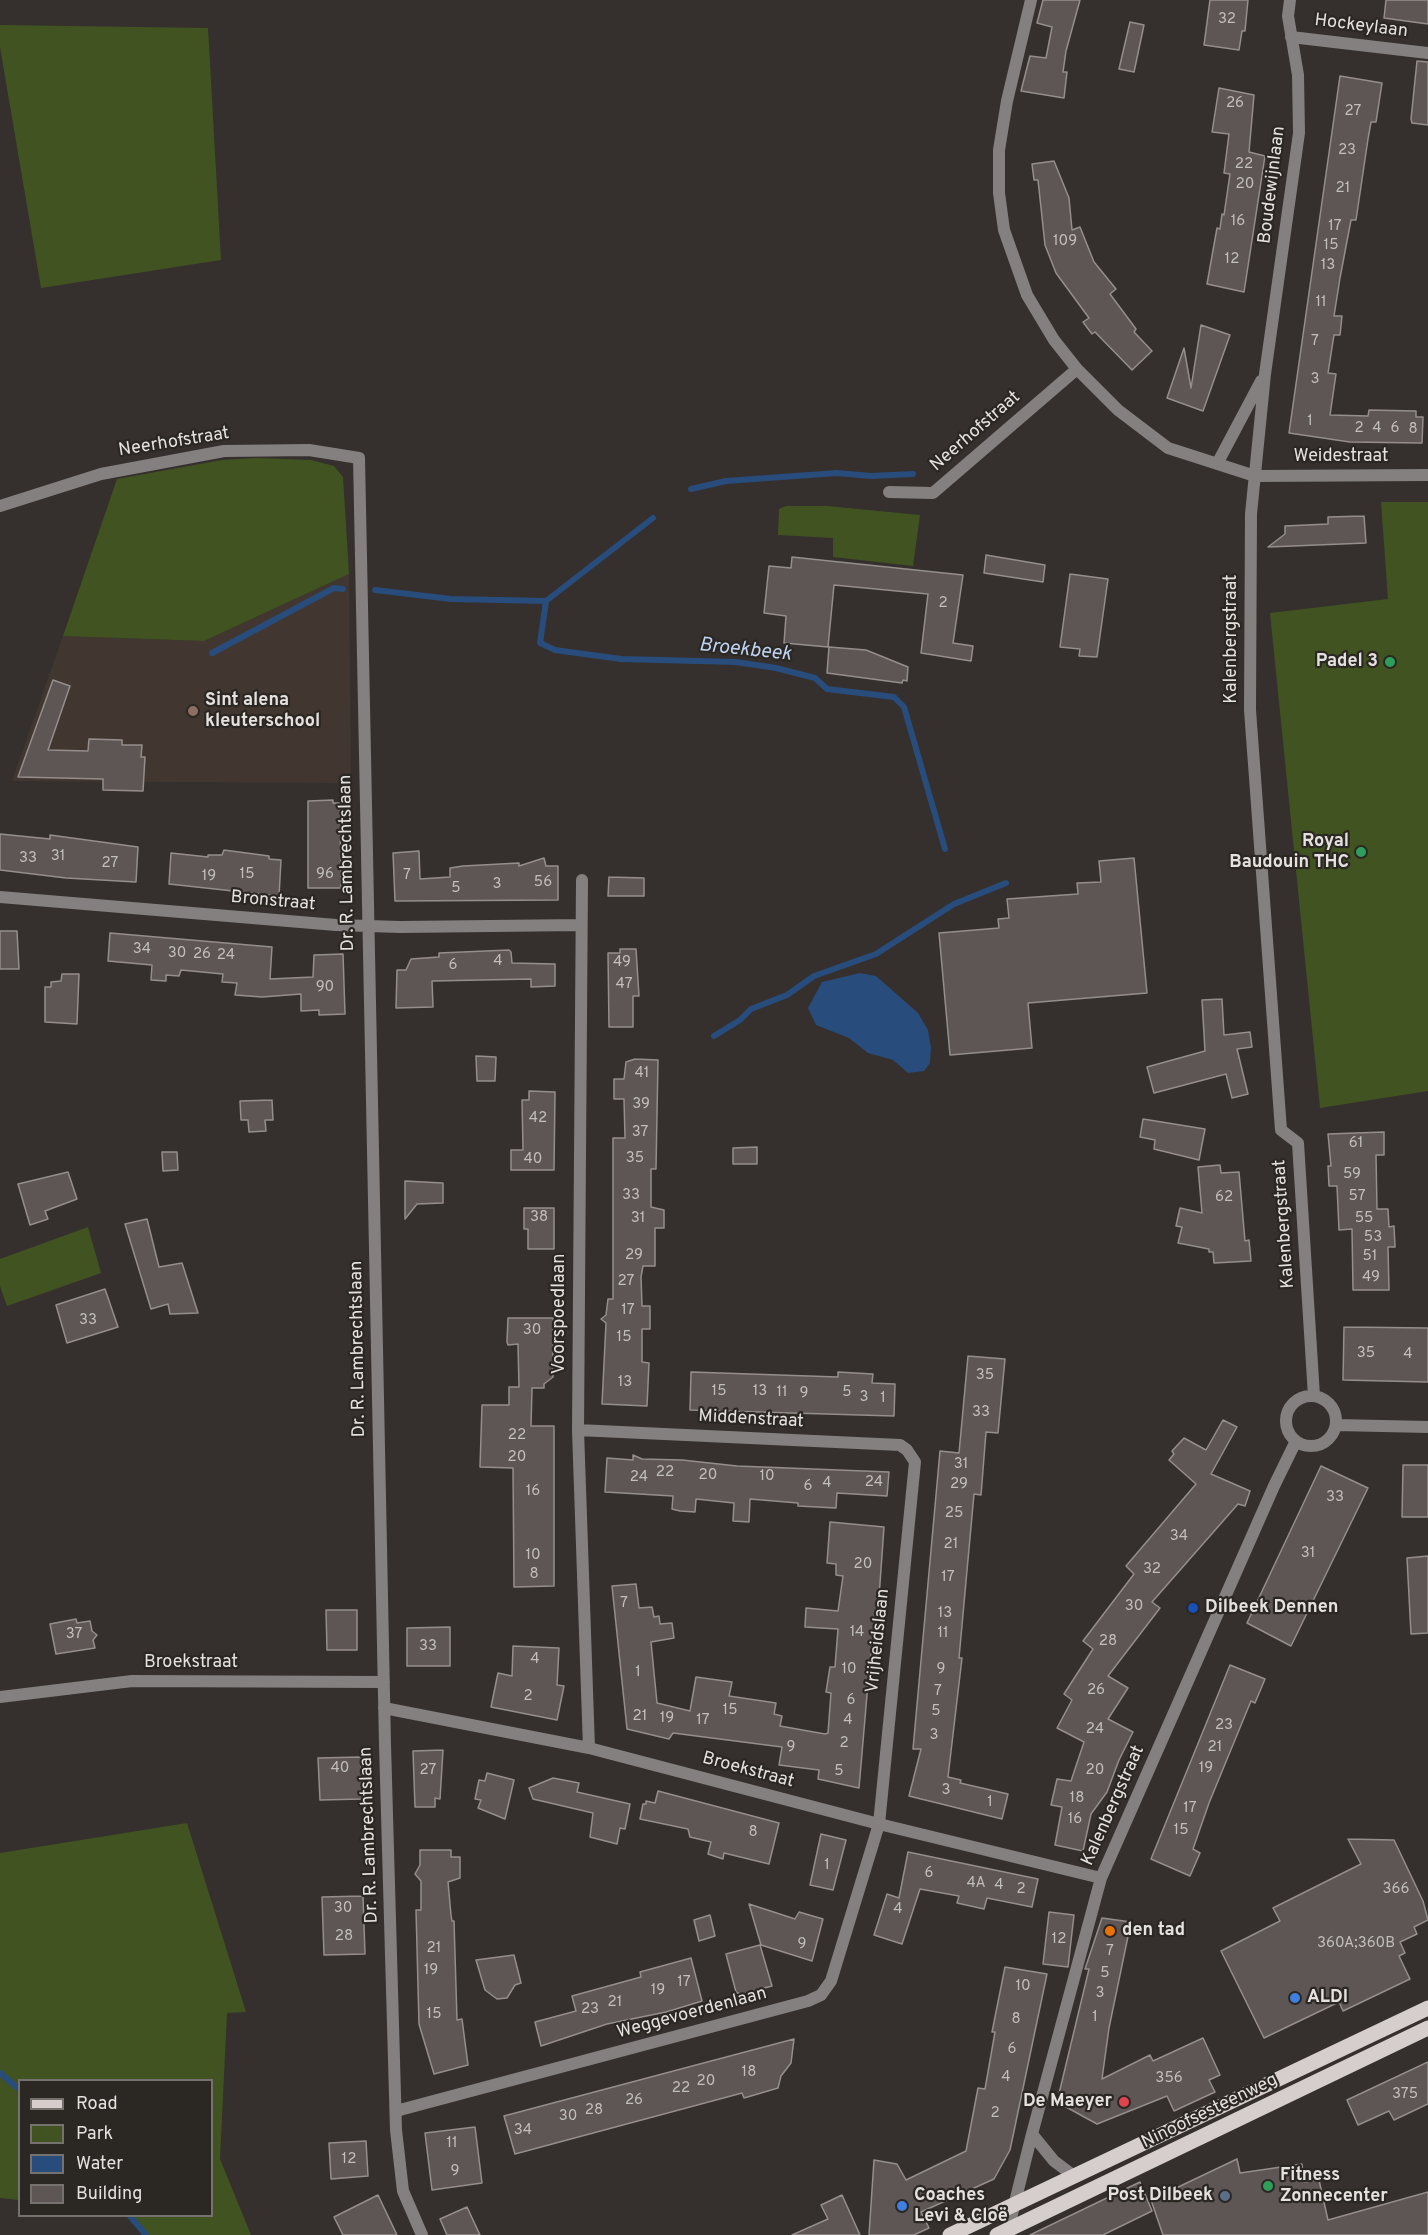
<!DOCTYPE html>
<html>
<head>
<meta charset="utf-8">
<style>
  body { margin:0 }
  #map { position:relative; width:1428px; height:2235px; overflow:hidden; background:#35302d; font-family:Overpass,sans-serif }
  canvas { display:block }
  .legend { position:absolute; left:18px; top:2079px; width:195px; height:138px; box-sizing:border-box; background:#2b2723; border:2px solid #75716e; margin:0; padding:8px 10px; list-style:none; font-size:18px; color:#e4e1df }
  .legend li { display:flex; align-items:center; gap:12px; height:30px }
  .legend b { width:30px; border:2px solid #75716e }
</style>
</head>
<body>
<div id="map">
<canvas width="1428" height="2235"></canvas>
<ul class="legend">
<li><b style="height:8px;background:#d5cecd"></b>Road</li>
<li><b style="height:16px;background:#415321"></b>Park</li>
<li><b style="height:16px;background:#284c7b"></b>Water</li>
<li><b style="height:16px;background:#5d5654"></b>Building</li>
</ul>
</div>
<script>
const c = document.querySelector('canvas').getContext('2d');
c.lineJoin = 'round';
function paint(path, color) { c.fillStyle = color; c.fill(path, 'evenodd'); }
const toPath = rows => new Path2D(rows.map(r => 'M' + r).join(''));
function stroke(path, color, width, dash) { c.strokeStyle = color; c.lineWidth = width; c.lineCap = dash ? 'butt' : 'round'; c.setLineDash(dash || []); c.stroke(path); }
function write(font, color, halo, rows, align = 'center') {
  c.font = font + ' Overpass,sans-serif'; c.lineWidth = 4.5; c.setLineDash([]); c.textBaseline = 'middle'; c.strokeStyle = halo; c.fillStyle = color; for (const [text, x, y, turn = 0] of rows) {
    c.save(); c.translate(x, y); c.rotate((+turn || 0) * Math.PI / 180); c.textAlign = isNaN(turn) ? turn : align; if (halo) c.strokeText(text, 0, 0); c.fillText(text, 0, 0); c.restore();
  }
}
paint(toPath([
  [349,574,351,783,12,781,63,636,204,641]
]), '#413730');
paint(toPath([
  [0,25,208,28,221,260,41,288,0,47],
  [256,458,311,460,334,466,343,477,349,574,204,641,63,636,117,479,222,460],
  [1381,502,1428,502,1428,1091,1320,1108,1270,613,1388,599],
  [786,506,827,506,920,515,913,566,833,557,833,538,778,535,779,509],
  [88,1227,101,1273,7,1306,0,1286,0,1259],
  [187,1823,246,2012,227,2013,220,2159,251,2235,143,2235,129,2216,212,2216,212,2080,20,2080,19,2200,0,2198,0,1853]
]), '#415321');
paint(toPath([
  [860,973,876,976,918,1013,928,1030,931,1048,930,1063,924,1071,908,1073,893,1060,868,1053,849,1038,816,1025,808,1008,822,982]
]), '#284c7b');
stroke(toPath([
  [691,489,726,481,837,473,871,476,913,474],
  [375,590,451,599,546,601,653,518],
  [546,601,540,643,555,650,621,659,736,662,776,668,815,678,827,689,894,697,904,707,945,849],
  [212,653,334,588,343,589],
  [714,1036,740,1020,751,1009,787,995,814,976,876,954,954,904,1006,883],
  [0,2073,20,2090],
  [130,2216,146,2235]
]), '#284c7b', 6);
const building = toPath([
  [1043,0,1080,0,1066,51,1063,72,1067,72,1064,98,1021,91,1030,56,1046,58,1052,27,1037,23,1043,0],
  [1210,0,1248,0,1245,31,1242,31,1239,50,1204,45,1210,0],
  [1386,0,1428,0,1428,24,1384,18,1386,0],
  [1130,22,1144,25,1134,72,1119,69,1130,22],
  [1417,61,1428,62,1428,125,1412,123,1411,119,1417,61],
  [1340,76,1382,83,1376,122,1371,122,1368,139,1356,220,1351,220,1340,278,1334,316,1342,316,1340,335,1334,335,1328,373,1336,374,1330,415,1368,416,1369,410,1416,411,1416,417,1423,417,1422,443,1350,442,1289,433,1340,76],
  [1219,88,1254,95,1249,152,1265,156,1244,292,1207,284,1217,228,1220,229,1222,214,1224,215,1230,174,1224,173,1229,134,1212,132,1219,88],
  [1054,161,1069,198,1072,230,1080,227,1094,262,1116,289,1110,294,1136,329,1134,332,1152,351,1132,370,1095,332,1092,334,1083,322,1089,318,1056,273,1045,245,1038,180,1034,180,1032,164,1054,161],
  [1201,325,1230,335,1203,411,1167,398,1184,348,1191,388,1201,325],
  [1364,516,1366,543,1268,547,1285,534,1285,526,1328,524,1328,517,1364,516],
  [986,555,1045,565,1043,582,984,573,986,555],
  [792,557,963,575,953,643,973,646,971,661,921,653,928,594,834,585,828,647,784,643,786,616,764,613,769,566,791,568,792,557],
  [1070,574,1108,579,1097,657,1079,656,1080,649,1060,647,1070,574],
  [829,647,866,650,908,667,907,681,903,680,902,683,827,673,829,647],
  [53,680,70,686,48,750,88,751,89,739,122,740,122,745,142,745,141,757,145,757,143,791,103,790,103,779,18,777,53,680],
  [333,800,333,803,340,803,341,888,308,888,308,801,333,800],
  [0,834,50,839,50,835,138,847,136,882,66,878,0,870,0,834],
  [224,850,269,856,269,859,281,860,279,896,169,884,171,853,208,857,208,855,222,855,224,850],
  [419,851,420,879,450,877,450,868,463,866,519,863,519,866,544,858,546,866,558,866,558,900,395,901,393,853,419,851],
  [1134,858,1147,993,1028,1003,1032,1048,950,1055,939,933,999,928,998,919,1009,918,1007,899,1078,894,1077,883,1101,882,1099,861,1134,858],
  [609,877,644,878,644,896,608,896,609,877],
  [0,931,17,931,19,969,0,969,0,931],
  [110,933,272,947,270,979,313,977,314,955,343,954,345,1014,319,1015,319,1010,301,1011,301,994,262,997,235,995,237,983,222,982,223,974,181,970,179,976,166,975,166,981,151,980,152,965,108,961,110,933],
  [620,949,636,949,639,996,633,996,633,1027,609,1027,608,953,620,953,620,949],
  [509,950,511,952,512,963,555,964,555,986,531,987,531,979,432,981,433,1007,396,1008,397,970,406,970,411,959,439,957,439,953,509,950],
  [62,974,79,974,77,1024,45,1022,45,987,51,987,51,982,61,981,62,974],
  [1222,999,1224,1035,1250,1032,1252,1047,1237,1049,1248,1094,1232,1098,1226,1074,1154,1093,1147,1067,1205,1051,1202,1000,1222,999],
  [476,1056,496,1057,495,1081,477,1081,476,1056],
  [635,1059,658,1060,656,1169,651,1169,651,1207,664,1210,664,1228,655,1228,655,1266,643,1266,641,1277,642,1306,650,1306,650,1329,642,1329,642,1362,649,1363,647,1406,602,1404,606,1323,601,1319,606,1315,608,1299,613,1299,613,1138,625,1138,624,1099,614,1099,614,1079,624,1079,626,1062,635,1059],
  [529,1091,555,1092,554,1170,511,1170,511,1150,523,1150,522,1100,529,1100,529,1091],
  [272,1100,273,1120,265,1120,266,1131,249,1132,248,1120,241,1120,240,1101,272,1100],
  [1143,1119,1205,1129,1199,1160,1154,1149,1155,1140,1140,1137,1143,1119],
  [1384,1132,1384,1155,1376,1155,1377,1209,1388,1209,1389,1227,1394,1226,1395,1247,1388,1247,1389,1290,1353,1290,1352,1229,1339,1230,1337,1186,1329,1186,1328,1166,1331,1166,1328,1134,1384,1132],
  [757,1147,757,1164,733,1164,733,1148,757,1147],
  [162,1152,177,1152,178,1170,163,1171,162,1152],
  [1220,1165,1221,1173,1239,1172,1245,1241,1249,1240,1251,1261,1214,1263,1213,1252,1209,1252,1209,1249,1178,1243,1182,1227,1176,1226,1180,1208,1202,1213,1198,1167,1220,1165],
  [68,1172,77,1199,45,1211,48,1219,30,1225,18,1184,68,1172],
  [405,1181,443,1183,443,1203,417,1204,405,1219,405,1181],
  [524,1208,554,1208,554,1249,528,1249,528,1229,524,1229,524,1208],
  [147,1219,159,1267,182,1263,198,1313,170,1314,168,1304,151,1309,125,1224,147,1219],
  [105,1289,118,1327,67,1343,56,1305,105,1289],
  [508,1318,553,1318,553,1330,559,1334,553,1338,553,1377,544,1384,544,1388,532,1388,531,1426,554,1426,554,1586,514,1587,513,1468,480,1467,482,1405,509,1405,509,1387,519,1387,518,1344,508,1345,507,1342,508,1318],
  [1344,1327,1428,1328,1428,1382,1343,1380,1344,1327],
  [968,1356,1005,1359,998,1433,986,1432,981,1495,974,1494,959,1658,962,1658,948,1777,961,1780,960,1783,1008,1794,1002,1819,909,1796,921,1749,913,1749,940,1451,959,1453,968,1356],
  [691,1372,838,1377,838,1372,873,1374,872,1383,895,1384,894,1416,690,1410,691,1372],
  [1223,1420,1237,1427,1211,1474,1250,1491,1245,1506,1238,1504,1152,1602,1160,1608,1108,1676,1128,1688,1108,1719,1133,1732,1119,1760,1107,1792,1091,1814,1083,1851,1055,1845,1062,1807,1051,1805,1057,1779,1071,1781,1084,1742,1057,1728,1072,1700,1064,1694,1093,1649,1083,1641,1134,1574,1126,1566,1196,1484,1169,1460,1174,1454,1172,1451,1184,1438,1206,1450,1223,1420],
  [633,1455,642,1459,682,1460,737,1466,889,1472,887,1496,837,1493,836,1508,798,1506,798,1503,750,1499,749,1522,733,1521,734,1503,696,1499,695,1512,680,1511,672,1509,673,1496,605,1492,607,1458,633,1460,633,1455],
  [1403,1465,1428,1465,1428,1517,1402,1517,1403,1465],
  [1321,1466,1368,1488,1291,1646,1247,1623,1321,1466],
  [830,1522,884,1527,877,1625,870,1660,859,1788,818,1779,819,1770,779,1765,782,1747,673,1733,669,1739,627,1729,612,1586,636,1584,639,1608,652,1607,654,1617,659,1616,660,1624,672,1623,674,1638,651,1642,657,1703,690,1711,696,1677,732,1682,729,1696,776,1703,774,1714,782,1716,780,1726,825,1734,828,1733,831,1693,826,1692,830,1667,835,1667,838,1629,805,1627,806,1608,838,1611,843,1576,836,1575,836,1564,827,1563,830,1522],
  [1428,1556,1428,1633,1411,1634,1407,1558,1428,1556],
  [326,1610,357,1610,357,1650,327,1650,326,1610],
  [76,1619,77,1623,90,1621,92,1631,97,1635,93,1640,95,1648,56,1654,50,1624,76,1619],
  [450,1627,450,1666,407,1666,407,1628,450,1627],
  [513,1646,559,1648,557,1685,564,1686,557,1720,491,1707,498,1673,512,1676,513,1646],
  [1230,1665,1265,1679,1255,1703,1251,1701,1209,1803,1193,1849,1200,1853,1190,1876,1151,1859,1230,1665],
  [443,1750,440,1799,435,1798,435,1807,415,1807,413,1751,443,1750],
  [361,1757,362,1799,320,1800,318,1758,361,1757],
  [487,1773,514,1780,505,1819,478,1808,481,1800,475,1799,479,1780,485,1781,487,1773],
  [553,1778,579,1783,577,1792,630,1804,625,1829,620,1828,617,1844,590,1837,593,1813,533,1799,529,1788,553,1778],
  [658,1791,779,1823,769,1864,724,1853,723,1859,708,1854,711,1842,690,1837,688,1829,640,1819,643,1804,646,1804,646,1801,655,1803,658,1791],
  [821,1834,846,1840,833,1890,810,1885,821,1834],
  [1348,1839,1394,1840,1423,1901,1428,1920,1414,1927,1417,1934,1400,1942,1405,1953,1399,1956,1410,1979,1343,2011,1339,2002,1264,2038,1221,1951,1280,1921,1273,1908,1361,1864,1348,1839],
  [420,1850,451,1850,451,1857,460,1857,460,1878,448,1882,451,1915,452,1921,454,1921,457,2020,462,2019,468,2065,434,2074,419,2024,416,1910,421,1910,421,1881,415,1874,420,1865,420,1850],
  [908,1852,1038,1879,1032,1907,987,1898,984,1909,957,1903,959,1896,920,1889,902,1944,874,1935,887,1894,899,1898,908,1852],
  [363,1896,365,1954,324,1955,322,1897,363,1896],
  [749,1904,795,1919,799,1912,823,1919,812,1961,761,1945,749,1904],
  [1049,1912,1074,1915,1068,1967,1043,1964,1049,1912],
  [710,1915,715,1936,699,1941,694,1920,710,1915],
  [1102,1918,1131,1922,1109,2028,1102,2079,1150,2055,1153,2061,1203,2038,1220,2075,1209,2080,1215,2092,1174,2111,1167,2096,1097,2124,1057,2102,1089,1969,1085,1969,1102,1918],
  [760,1945,772,1986,749,1992,747,1998,736,1992,726,1954,760,1945],
  [514,1955,521,1983,515,1985,507,1998,497,1999,485,1990,476,1960,514,1955],
  [691,1958,702,2001,666,2012,607,2024,541,2046,535,2022,576,2011,572,1996,641,1977,640,1972,691,1958],
  [1005,1967,1047,1974,1010,2150,994,2179,921,2212,929,2228,914,2235,869,2235,874,2160,897,2164,906,2180,966,2151,978,2088,985,2089,995,2032,992,2032,1005,1967],
  [794,2039,791,2063,781,2076,778,2088,744,2098,742,2093,515,2154,504,2116,794,2039],
  [1428,2062,1428,2104,1394,2120,1389,2111,1358,2125,1347,2100,1428,2062],
  [475,2127,482,2183,432,2190,425,2133,475,2127],
  [366,2141,368,2176,331,2179,329,2143,366,2141],
  [1237,2159,1240,2173,1302,2164,1304,2182,1319,2180,1328,2220,1428,2192,1428,2235,1163,2235,1151,2200,1237,2159],
  [1140,2182,1152,2211,1103,2235,1030,2235,1140,2182],
  [378,2195,397,2235,343,2235,334,2217,378,2195],
  [842,2195,860,2235,792,2235,828,2219,821,2205,842,2195],
  [467,2207,480,2235,447,2235,440,2219,467,2207]
]);
paint(building, '#5d5654');
stroke(building, '#958e8c', 1.5);
stroke(toPath([
  [1031,0,1007,101,999,150,999,193,1004,230,1027,295,1054,340,1077,369,1118,410,1168,448,1255,476,1428,475],
  [1290,0,1288,16,1298,75,1299,133,1265,374,1251,514,1250,710,1281,1130,1298,1143,1314,1396],
  [1291,37,1428,53],
  [1217,464,1261,381],
  [889,492,933,493,1077,369],
  [0,506,101,474,224,451,309,450,359,458,385,1744,396,2130,403,2191,422,2235],
  [582,880,578,1430,589,1748],
  [0,897,336,925,400,927,581,925],
  '1286 1421a25 25 0 1 1 50 0a25 25 0 1 1-50 0Z',
  [1336,1425,1428,1427],
  [0,1697,132,1681,384,1682],
  [384,1708,589,1748,879,1824,1101,1878],
  [396,2111,808,2001,821,1995,831,1981,879,1824,915,1462,907,1450,900,1445,578,1430],
  [1032,2134,1054,2161,1074,2176],
  [1009,2235,1008,2230,1032,2134,1101,1878,1274,1486,1296,1441]
]), '#83807f', 12);
stroke(toPath([
  [950,2235,1428,2008],
  [997,2235,1428,2028]
]), '#d5cecd', 15);
for (const [x, y, r, color] of [
  [1390,662,6,"#2e9e5b"],
  [193,711,6,"#8d6e63"],
  [1361,852,6,"#2e9e5b"],
  [1193,1608,6,"#1a4fb4"],
  [1110,1931,6,"#e8710a"],
  [1295,1998,6,"#3f7fe0"],
  [1124,2102,6,"#e0444e"],
  [1268,2186,6,"#2e9e5b"],
  [1225,2196,6,"#5c6f8a"],
  [902,2206,6,"#3f7fe0"]
]) { const dot = new Path2D(); dot.arc(x, y, r, 0, 2 * Math.PI); c.fillStyle = color; c.fill(dot); stroke(dot, '#2b2723', 2); }
write('15px', '#c2bebc', null, [
  ["32",1227,20],
  ["26",1235,104],
  ["27",1353,112],
  ["23",1347,151],
  ["22",1244,165],
  ["20",1245,185],
  ["21",1343,189],
  ["16",1238,222],
  ["17",1335,227],
  ["109",1065,242],
  ["15",1331,246],
  ["12",1232,260],
  ["13",1328,266],
  ["11",1321,303],
  ["7",1315,342],
  ["3",1315,380],
  ["1",1310,422],
  ["2",1359,429],
  ["4",1377,429],
  ["6",1395,429],
  ["8",1413,430],
  ["2",943,604],
  ["31",58,857],
  ["33",28,859],
  ["27",110,864],
  ["15",247,875],
  ["96",325,875],
  ["7",407,876],
  ["19",209,877],
  ["56",543,883],
  ["3",497,885],
  ["5",456,889],
  ["34",142,950],
  ["30",177,954],
  ["26",202,955],
  ["24",226,956],
  ["4",498,962],
  ["49",622,963],
  ["6",453,966],
  ["47",624,985],
  ["90",325,988],
  ["41",642,1074],
  ["39",641,1105],
  ["42",538,1119],
  ["37",640,1133],
  ["61",1356,1144],
  ["35",635,1159],
  ["40",533,1160],
  ["59",1352,1175],
  ["33",631,1196],
  ["57",1357,1197],
  ["62",1224,1198],
  ["38",539,1218],
  ["31",638,1219],
  ["55",1364,1219],
  ["53",1373,1238],
  ["29",634,1256],
  ["51",1370,1257],
  ["49",1371,1278],
  ["27",626,1282],
  ["17",628,1311],
  ["33",88,1321],
  ["30",532,1331],
  ["15",624,1338],
  ["35",1366,1354],
  ["4",1408,1355],
  ["35",985,1376],
  ["13",625,1383],
  ["15",719,1392],
  ["13",760,1392],
  ["11",782,1393],
  ["5",847,1393],
  ["9",804,1394],
  ["3",864,1398],
  ["1",883,1399],
  ["33",981,1413],
  ["22",517,1436],
  ["20",517,1458],
  ["31",961,1465],
  ["22",665,1473],
  ["20",708,1476],
  ["10",767,1477],
  ["24",639,1478],
  ["24",874,1483],
  ["4",827,1484],
  ["29",959,1485],
  ["6",808,1487],
  ["16",533,1492],
  ["33",1335,1498],
  ["25",954,1514],
  ["34",1179,1537],
  ["21",951,1545],
  ["31",1308,1554],
  ["10",533,1556],
  ["20",863,1565],
  ["32",1152,1570],
  ["8",534,1575],
  ["17",948,1578],
  ["7",624,1604],
  ["30",1134,1607],
  ["13",945,1614],
  ["14",857,1633],
  ["11",943,1634],
  ["37",74,1635],
  ["28",1108,1642],
  ["33",428,1647],
  ["4",535,1660],
  ["10",849,1670],
  ["9",941,1670],
  ["1",638,1673],
  ["26",1096,1691],
  ["7",938,1692],
  ["2",528,1697],
  ["6",851,1701],
  ["15",730,1711],
  ["5",936,1712],
  ["21",640,1717],
  ["19",667,1719],
  ["17",703,1721],
  ["4",848,1721],
  ["23",1224,1726],
  ["24",1095,1730],
  ["3",934,1736],
  ["2",844,1744],
  ["9",791,1748],
  ["21",1215,1748],
  ["40",340,1769],
  ["19",1206,1769],
  ["27",428,1771],
  ["20",1095,1771],
  ["5",839,1772],
  ["3",946,1791],
  ["18",1077,1799],
  ["1",990,1803],
  ["17",1190,1809],
  ["16",1075,1820],
  ["15",1181,1831],
  ["8",753,1833],
  ["1",827,1866],
  ["6",929,1874],
  ["4A",976,1884],
  ["4",999,1886],
  ["2",1021,1890],
  ["366",1396,1890],
  ["30",343,1909],
  ["4",898,1910],
  ["28",344,1937],
  ["12",1059,1940],
  ["360A;360B",1356,1944],
  ["9",802,1945],
  ["21",434,1949],
  ["7",1110,1952],
  ["19",431,1971],
  ["5",1105,1974],
  ["17",684,1983],
  ["10",1023,1987],
  ["19",658,1991],
  ["3",1100,1994],
  ["21",615,2003],
  ["23",590,2010],
  ["15",434,2015],
  ["1",1095,2018],
  ["8",1016,2020],
  ["6",1012,2050],
  ["18",749,2073],
  ["4",1006,2078],
  ["356",1169,2079],
  ["20",706,2082],
  ["22",681,2089],
  ["375",1405,2095],
  ["26",634,2101],
  ["28",594,2111],
  ["2",995,2114],
  ["30",568,2117],
  ["34",523,2131],
  ["11",452,2144],
  ["12",349,2160],
  ["9",455,2172]
]);
write('18px', '#e4e1df', '#2b2723', [
  ["Hockeylaan",1361,27,7],
  ["Boudewijnlaan",1273,185,-83],
  ["Neerhofstraat",976,432,-41],
  ["Neerhofstraat",174,443,-9],
  ["Weidestraat",1341,457],
  ["Kalenbergstraat",1232,639,-90],
  ["Dr. R. Lambrechtslaan",348,863,-91],
  ["Bronstraat",273,902,5],
  ["Kalenbergstraat",1285,1224,-94],
  ["Voorspoedlaan",560,1314,-90],
  ["Dr. R. Lambrechtslaan",359,1349,-91],
  ["Middenstraat",751,1420,3],
  ["Vrijheidslaan",879,1641,-84],
  ["Broekstraat",191,1663],
  ["Broekstraat",748,1771,15],
  ["Kalenbergstraat",1114,1806,-66],
  ["Dr. R. Lambrechtslaan",370,1835,-92],
  ["Weggevoerdenlaan",692,2014,-15],
  ["Ninoofsesteenweg",1210,2112,-26]
]);
write('bold 18px', '#e4e1df', '#2b2723', [
  ["Padel 3",1378,662,"right"],
  ["Sint alena",205,701],
  ["kleuterschool",205,722],
  ["Royal",1349,842,"right"],
  ["Baudouin THC",1349,863,"right"],
  ["Dilbeek Dennen",1205,1608],
  ["den tad",1122,1931],
  ["ALDI",1307,1998],
  ["De Maeyer",1112,2102,"right"],
  ["Fitness",1280,2176],
  ["Zonnecenter",1280,2197],
  ["Coaches",914,2196],
  ["Levi & Cloë",914,2217],
  ["Post Dilbeek",1213,2196,"right"]
], 'left');
write('italic 20px', '#bdd3f1', '#2b2723', [
  ["Broekbeek",745,651,6]
]);
</script>
</body>
</html>
